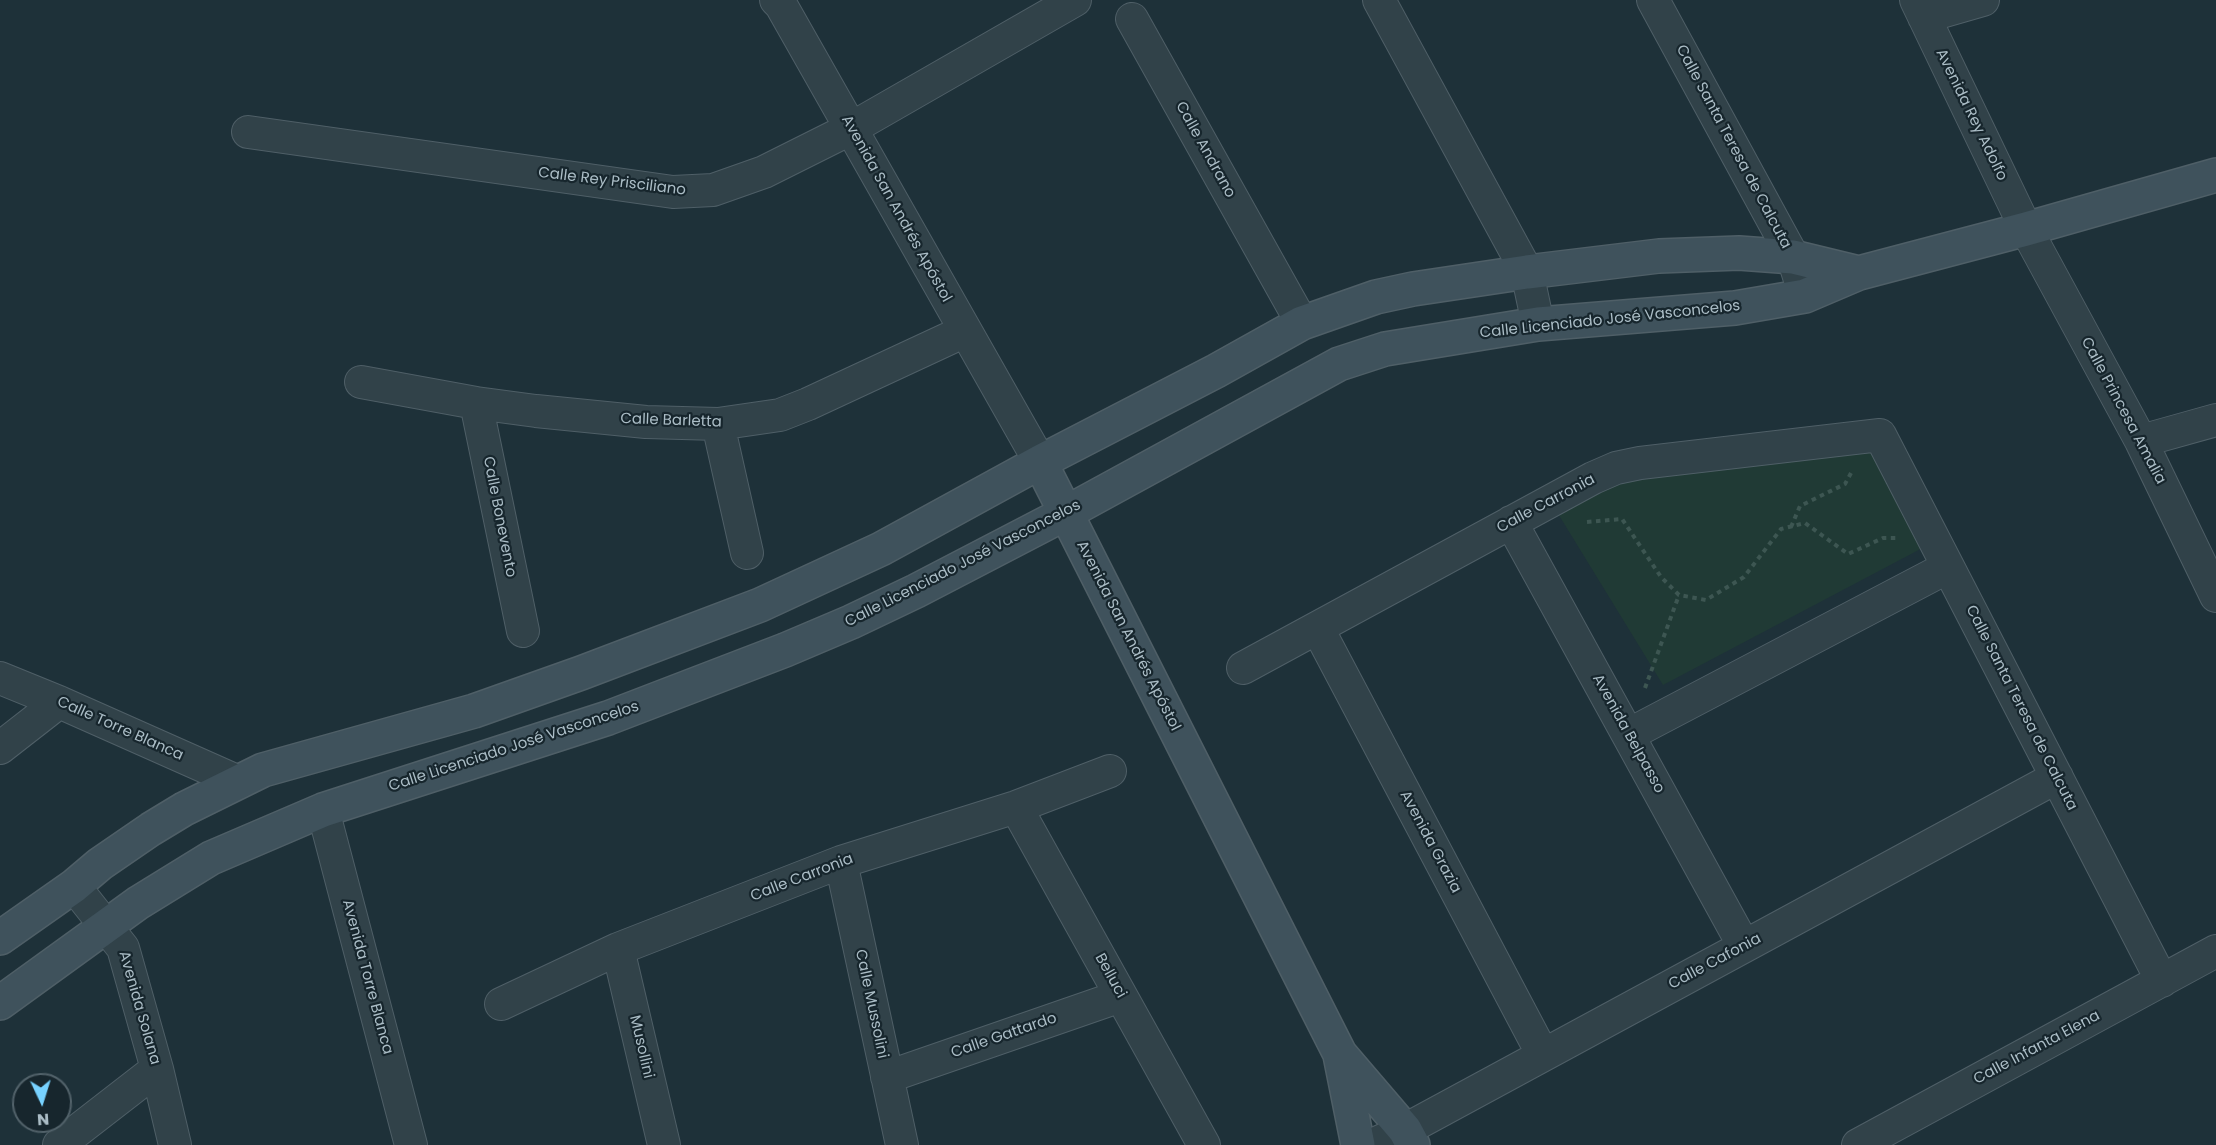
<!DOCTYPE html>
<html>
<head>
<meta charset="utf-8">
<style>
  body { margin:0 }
  #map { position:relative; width:2216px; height:1145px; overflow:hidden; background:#1e3139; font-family:Poppins,sans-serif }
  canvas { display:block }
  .north { position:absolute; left:12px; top:1073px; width:60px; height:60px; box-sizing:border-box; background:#17262d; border:2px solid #52626a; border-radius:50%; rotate:176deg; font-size:16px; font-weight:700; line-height:24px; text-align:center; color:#abbdc6 }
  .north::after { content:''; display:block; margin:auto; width:21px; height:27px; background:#77d2ff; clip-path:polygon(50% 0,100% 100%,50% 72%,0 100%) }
</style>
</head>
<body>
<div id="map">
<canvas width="2216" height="1145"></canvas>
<div class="north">N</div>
</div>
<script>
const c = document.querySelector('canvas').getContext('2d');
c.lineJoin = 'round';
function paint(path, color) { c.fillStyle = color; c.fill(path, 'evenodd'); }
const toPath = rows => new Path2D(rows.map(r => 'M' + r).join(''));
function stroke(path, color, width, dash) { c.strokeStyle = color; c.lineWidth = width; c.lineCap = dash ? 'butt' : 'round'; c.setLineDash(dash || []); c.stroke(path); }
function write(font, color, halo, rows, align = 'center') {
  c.font = font + ' Poppins,sans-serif'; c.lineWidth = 4.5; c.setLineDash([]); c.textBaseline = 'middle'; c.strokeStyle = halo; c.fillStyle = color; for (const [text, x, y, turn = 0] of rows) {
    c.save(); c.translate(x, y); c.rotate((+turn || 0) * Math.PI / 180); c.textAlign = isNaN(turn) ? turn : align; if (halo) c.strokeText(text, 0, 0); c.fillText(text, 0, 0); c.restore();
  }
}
paint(toPath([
  [1877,438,1930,544,1663,685,1557,512,1622,478]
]), '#203a35');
const street = toPath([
  [776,0,781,5,1040,462],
  [1379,0,1527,272,1538,324],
  [1653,0,1793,257,1805,296],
  [1916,0,2026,229,2141,441,2216,596],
  [1924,17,1983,0],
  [1132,19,1302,323],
  [248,132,673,192,713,190,764,172,852,128,1075,0],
  [361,382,476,403,536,411,646,422,718,424,780,415,808,404,965,331],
  [476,403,523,631],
  [718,424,747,553],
  [2141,441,2216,420],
  [1511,522,1744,946],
  [1318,629,1543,1055],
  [1243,668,1593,478,1616,468,1640,463,1880,435,2162,981],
  [0,678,59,702,239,782],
  [1628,735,1948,567],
  [0,748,59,702],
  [1016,807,1204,1145],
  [323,810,411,1145],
  [841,862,902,1145],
  [74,886,123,948,157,1069,175,1145],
  [618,949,664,1145],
  [501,1004,618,949,841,862,1016,807,1110,771],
  [887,1077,1121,996],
  [59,1145,157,1069],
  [1372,1145,1405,1130,2057,777],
  [1858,1145,2216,951]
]);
const secondary = toPath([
  [1040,462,1340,1054,1405,1130,1413,1145],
  [0,938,74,886,100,864,151,829,184,809,263,770,474,711,581,673,760,605,881,549,1040,462,1216,371,1302,323,1376,297,1413,289,1527,272,1659,256,1739,253,1793,257,1859,273],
  [0,1003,138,903,211,858,323,810,608,718,785,650,851,622,916,591,1066,513,1339,364,1385,349,1538,324,1735,308,1805,296,1859,273,2026,229,2216,175],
  [1340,1055,1358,1145]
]);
stroke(street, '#4f5f67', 34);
stroke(secondary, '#4f5f67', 36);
stroke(toPath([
  [1587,522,1622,519,1661,577,1679,595,1706,600,1744,577,1781,529,1805,523,1848,554,1883,538,1896,538],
  [1791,527,1800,506,1845,484,1851,473],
  [1645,688,1679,595]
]), '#3d5652', 4, [4.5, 4.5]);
stroke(street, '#314249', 32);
stroke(secondary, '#3f525c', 33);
write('15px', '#abbdc6', '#17262d', [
  ["Avenida Rey Adolfo",1971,115,64],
  ["Calle Santa Teresa de Calcuta",1733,147,62],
  ["Calle Andrano",1205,150,61],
  ["Calle Rey Prisciliano",612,182,7],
  ["Avenida San Andrés Apóstol",896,209,61],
  ["Calle Licenciado José Vasconcelos",1610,320,-6],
  ["Calle Princesa Amalia",2123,411,62],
  ["Calle Barletta",671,421,2],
  ["Calle Carronia",1546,504,-28],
  ["Calle Bonevento",499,517,79],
  ["Calle Licenciado José Vasconcelos",963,564,-27],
  ["Avenida San Andrés Apóstol",1128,636,63],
  ["Calle Santa Teresa de Calcuta",2021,708,63],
  ["Calle Torre Blanca",120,729,24],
  ["Avenida Belpasso",1628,734,61],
  ["Calle Licenciado José Vasconcelos",514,747,-18],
  ["Avenida Grazia",1430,842,62],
  ["Calle Carronia",802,878,-21],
  ["Calle Cafonia",1715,962,-28],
  ["Belluci",1110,976,61],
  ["Avenida Torre Blanca",367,977,75],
  ["Calle Mussolini",871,1004,78],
  ["Avenida Solana",139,1008,74],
  ["Calle Gattardo",1004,1036,-19],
  ["Musollini",641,1047,77],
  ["Calle Infanta Elena",2037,1048,-28]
]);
</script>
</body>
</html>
